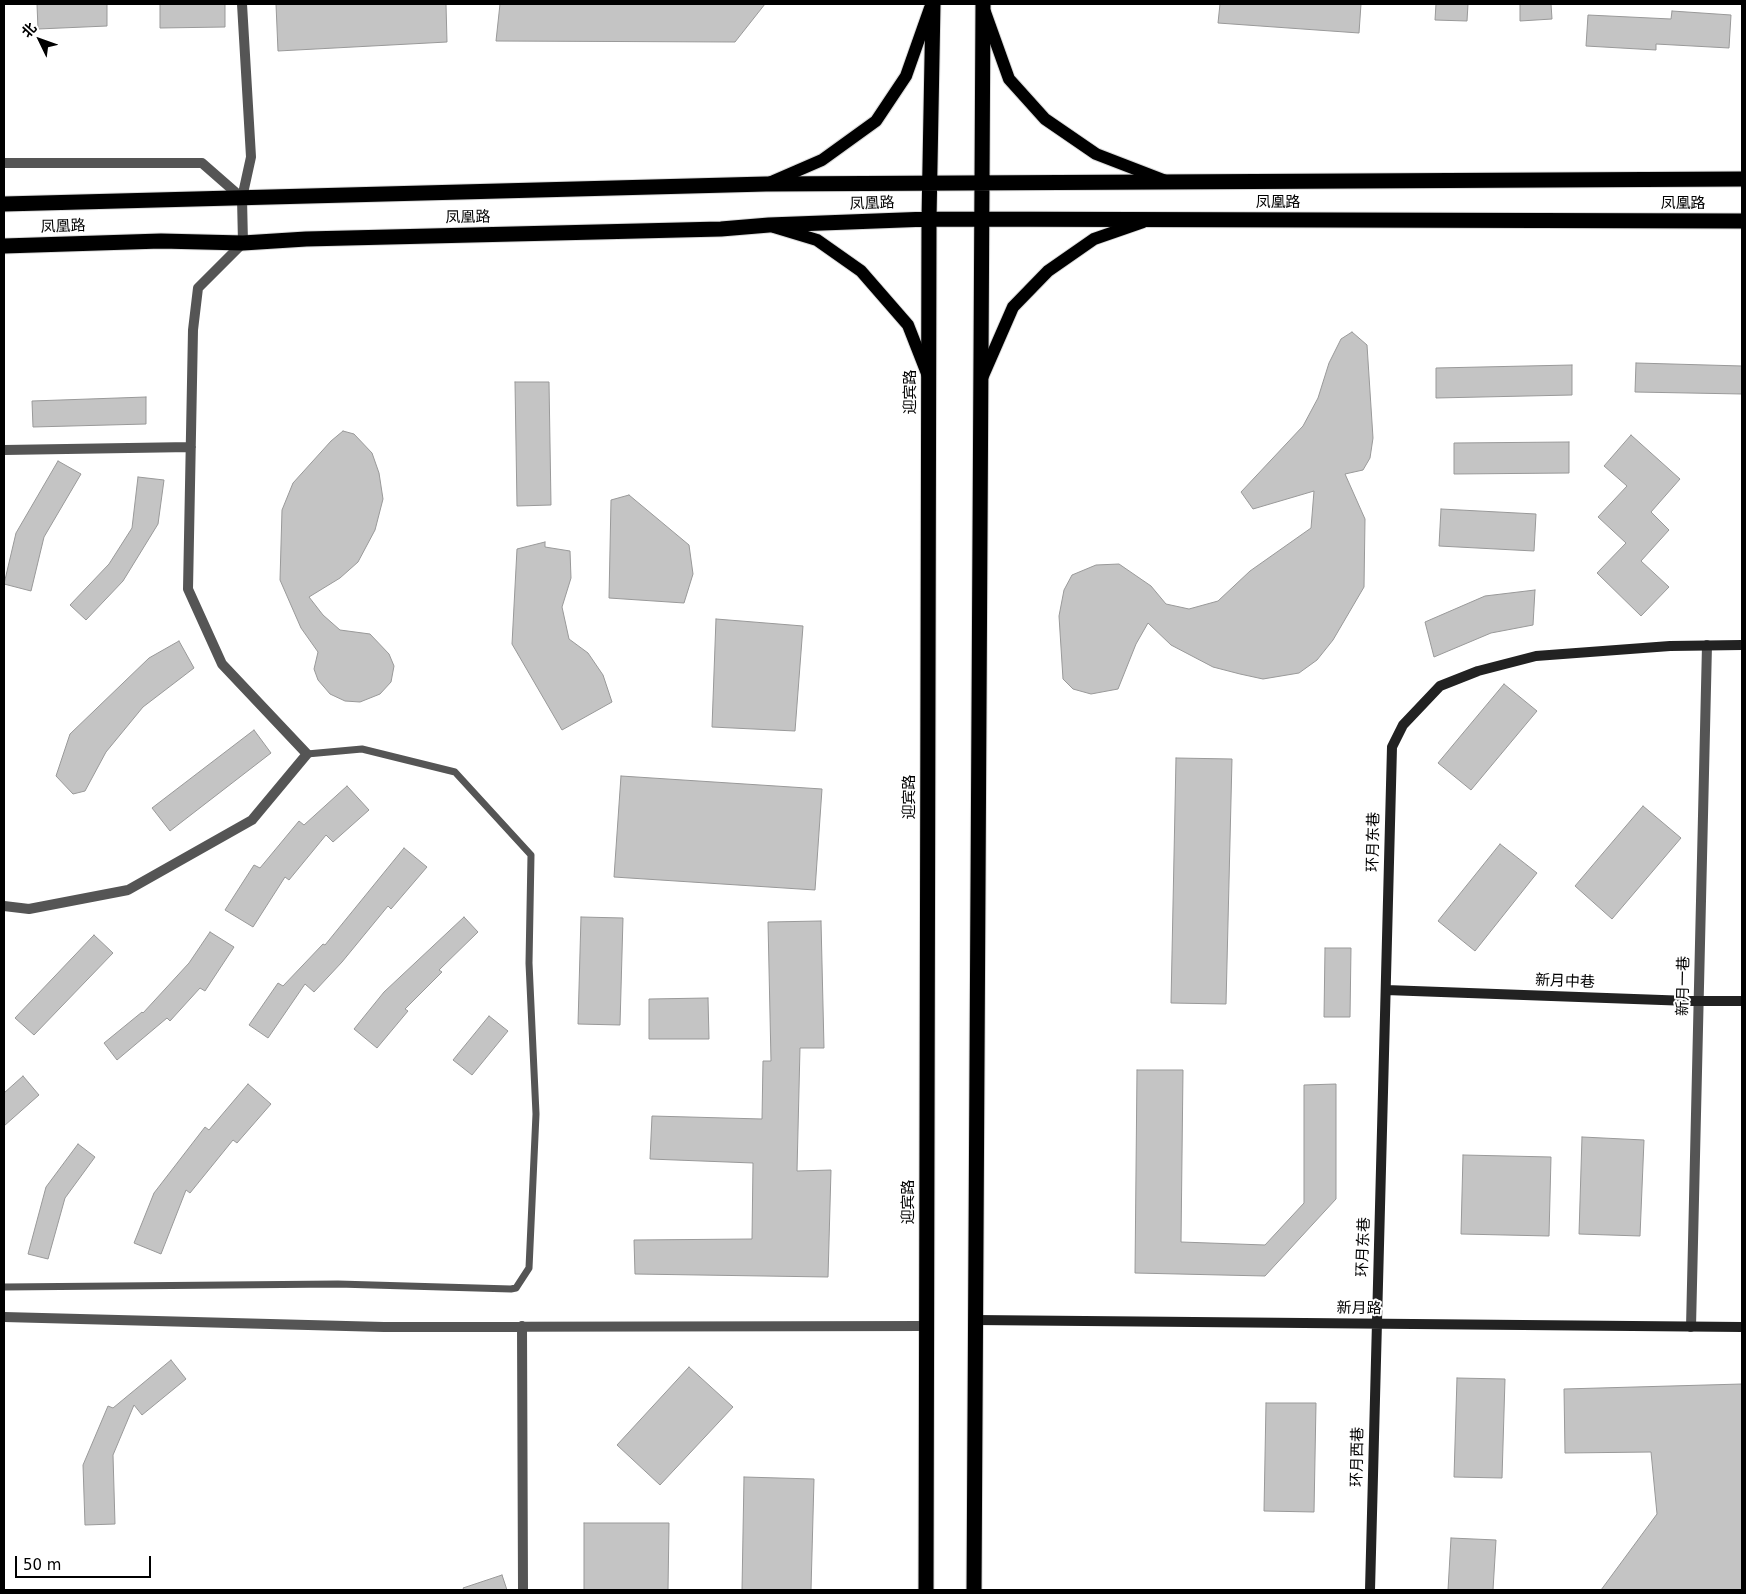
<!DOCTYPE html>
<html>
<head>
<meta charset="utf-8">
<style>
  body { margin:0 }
  #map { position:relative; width:1746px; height:1594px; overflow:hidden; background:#fff; font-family:"DejaVu Sans","Noto Sans SC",sans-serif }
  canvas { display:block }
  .frame { position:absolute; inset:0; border:5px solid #000; pointer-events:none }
  .north { position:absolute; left:15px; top:15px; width:50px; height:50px; -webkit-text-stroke:4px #fff; paint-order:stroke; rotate:312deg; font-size:14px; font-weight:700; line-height:20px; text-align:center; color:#000 }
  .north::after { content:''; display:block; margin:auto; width:18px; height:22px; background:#000; clip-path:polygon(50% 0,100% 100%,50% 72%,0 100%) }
  .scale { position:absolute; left:15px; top:1556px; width:136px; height:22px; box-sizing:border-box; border:2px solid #000; border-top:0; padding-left:6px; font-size:15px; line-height:18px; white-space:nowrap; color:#000; -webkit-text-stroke:4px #fff; paint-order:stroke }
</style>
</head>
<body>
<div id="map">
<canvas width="1746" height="1594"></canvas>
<div class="frame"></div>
<div class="north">北</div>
<div class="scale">50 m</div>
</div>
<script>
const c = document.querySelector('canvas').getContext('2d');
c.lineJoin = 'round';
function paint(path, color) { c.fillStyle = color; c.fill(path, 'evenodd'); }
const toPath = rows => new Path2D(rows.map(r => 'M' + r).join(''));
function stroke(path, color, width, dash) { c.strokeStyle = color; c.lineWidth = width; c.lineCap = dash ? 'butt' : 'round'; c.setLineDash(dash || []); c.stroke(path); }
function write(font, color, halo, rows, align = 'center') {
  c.font = font + ' "DejaVu Sans","Noto Sans SC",sans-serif'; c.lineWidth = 4; c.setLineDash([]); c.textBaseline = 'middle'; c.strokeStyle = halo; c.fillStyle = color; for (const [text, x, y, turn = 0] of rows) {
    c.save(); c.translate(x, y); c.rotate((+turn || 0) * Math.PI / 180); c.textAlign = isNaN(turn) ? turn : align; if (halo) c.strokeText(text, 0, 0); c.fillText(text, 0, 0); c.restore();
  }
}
const building = toPath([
  [37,4,107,4,107,26,38,29,37,4],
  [160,4,225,4,225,27,160,28,160,4],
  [276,4,446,4,447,42,278,51,276,4],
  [500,4,765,4,735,42,496,41,500,4],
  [1220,4,1361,4,1359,33,1218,23,1220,4],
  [1436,4,1468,4,1467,21,1435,20,1436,4],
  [1520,4,1551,4,1552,19,1520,21,1520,4],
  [1672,11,1731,15,1729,48,1656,44,1656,50,1586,46,1588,15,1671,19,1672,11],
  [1352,332,1367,345,1373,438,1370,458,1363,470,1345,474,1365,519,1364,587,1333,640,1317,660,1299,673,1263,679,1240,674,1213,667,1171,645,1148,623,1136,644,1118,689,1091,694,1073,689,1063,679,1059,616,1064,590,1072,575,1096,565,1119,564,1151,586,1166,604,1189,609,1218,601,1250,571,1311,528,1314,491,1253,509,1241,492,1303,426,1318,398,1329,363,1341,339,1352,332],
  [1636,363,1742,366,1742,394,1635,392,1636,363],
  [1572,365,1572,395,1436,398,1436,368,1572,365],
  [515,382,549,382,551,505,517,506,515,382],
  [146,397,146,424,33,427,32,401,146,397],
  [343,431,354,434,372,453,379,473,383,499,375,530,358,562,340,578,309,597,323,615,340,630,370,634,389,654,394,666,391,682,380,694,360,702,345,701,330,694,318,680,314,669,318,652,301,628,280,580,282,510,293,483,331,441,343,431],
  [1631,435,1680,479,1651,512,1669,530,1641,561,1669,587,1641,616,1597,573,1626,543,1598,517,1627,486,1604,466,1631,435],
  [1569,442,1569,473,1454,474,1454,443,1569,442],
  [58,461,81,474,44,537,31,591,4,584,16,533,58,461],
  [138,477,164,480,158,524,123,581,86,620,70,605,109,564,132,528,138,477],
  [629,495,689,545,693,574,684,603,609,598,611,500,629,495],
  [1441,509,1536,514,1534,551,1439,546,1441,509],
  [545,542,545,547,570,551,571,578,562,607,569,639,588,653,603,675,612,702,562,730,512,644,517,549,545,542],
  [1535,590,1533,625,1491,633,1434,657,1425,622,1485,596,1535,590],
  [716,619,803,626,795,731,712,727,716,619],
  [179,641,194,668,143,707,106,752,85,791,73,794,56,776,70,734,149,658,179,641],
  [1504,684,1537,711,1471,790,1438,763,1504,684],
  [254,730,271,753,170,831,152,808,254,730],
  [1176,758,1232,759,1226,1004,1171,1003,1176,758],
  [621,776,822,789,815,890,614,877,621,776],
  [347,786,369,810,333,842,326,835,289,880,285,877,253,927,225,910,254,865,260,868,299,821,304,825,347,786],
  [1643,806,1681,838,1612,919,1575,886,1643,806],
  [1500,844,1537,873,1475,951,1438,921,1500,844],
  [404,848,427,867,391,909,388,906,342,962,314,992,305,984,268,1038,249,1025,278,983,283,986,323,944,325,945,404,848],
  [464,917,478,932,439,970,442,972,405,1009,408,1011,377,1048,354,1029,384,992,464,917],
  [581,917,623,918,620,1025,578,1024,581,917],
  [821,921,824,1048,800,1048,797,1171,831,1170,828,1277,635,1274,634,1240,752,1239,753,1163,650,1159,652,1116,762,1119,763,1061,771,1061,768,922,821,921],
  [210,932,234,947,205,991,200,988,170,1021,167,1018,117,1060,104,1043,142,1012,143,1013,189,963,210,932],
  [94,935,113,953,34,1035,15,1018,94,935],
  [1325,948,1351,948,1350,1017,1324,1017,1325,948],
  [708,998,709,1039,649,1039,649,999,708,998],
  [489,1016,508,1031,472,1075,453,1060,489,1016],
  [1137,1070,1183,1070,1181,1242,1265,1245,1304,1203,1304,1085,1336,1084,1336,1199,1265,1276,1135,1273,1137,1070],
  [23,1076,39,1095,4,1126,4,1093,23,1076],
  [248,1084,271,1104,237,1143,233,1140,190,1193,186,1190,161,1254,134,1243,154,1193,205,1127,209,1130,248,1084],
  [1582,1137,1644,1140,1640,1236,1579,1234,1582,1137],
  [78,1144,95,1157,65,1198,48,1259,28,1254,46,1187,78,1144],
  [1463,1155,1551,1157,1549,1236,1461,1234,1463,1155],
  [171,1360,186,1379,142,1415,134,1405,113,1455,115,1524,85,1525,83,1465,108,1406,113,1408,171,1360],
  [689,1367,733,1407,660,1485,617,1445,689,1367],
  [1457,1378,1505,1379,1502,1478,1454,1477,1457,1378],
  [1742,1384,1742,1590,1601,1590,1657,1514,1651,1452,1565,1453,1564,1389,1742,1384],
  [1266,1403,1316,1403,1314,1512,1264,1511,1266,1403],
  [744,1477,814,1479,811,1590,742,1590,744,1477],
  [584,1523,669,1523,668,1590,584,1590,584,1523],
  [1451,1538,1496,1540,1493,1590,1448,1590,1451,1538],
  [502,1575,507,1590,464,1590,463,1588,502,1575]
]);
paint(building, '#c4c4c4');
stroke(building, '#999', 1);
const primary = toPath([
  [985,12,1009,79,1045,119,1096,154,1166,181],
  [769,183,822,160,876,121,906,76,930,8],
  [774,227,817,240,861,271,908,325,928,376],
  [982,378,1013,307,1048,271,1094,239,1143,222]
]);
const highway = toPath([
  [4,204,766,184,1742,179],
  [4,246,161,241,243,243,306,239,721,229,769,225,929,219,1742,221],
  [926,1590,929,219,933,4],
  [974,1590,983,4]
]);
stroke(primary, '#dbdbdb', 14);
stroke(highway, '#dbdbdb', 17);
stroke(toPath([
  [4,1287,338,1284,511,1289,516,1288,529,1268,536,1114,529,963,531,855,455,772,362,749,307,754]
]), '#555', 7);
stroke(toPath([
  [4,163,202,163,242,198],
  [4,450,191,447],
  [4,906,29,909,128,890,252,820,307,754,222,664,188,589,193,330,198,288,243,243,242,198,251,157,242,4],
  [4,1317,384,1327,926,1326],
  [522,1326,523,1590],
  [1691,1327,1707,645]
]), '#555', 10);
stroke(toPath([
  [1386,990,1689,1001,1742,1001],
  [975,1320,1742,1327],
  [1370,1590,1392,747,1403,725,1440,686,1478,671,1536,656,1670,646,1742,645]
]), '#222', 10);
stroke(primary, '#000', 12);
stroke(highway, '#000', 15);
write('15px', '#000', '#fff', [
  ["凤凰路",1278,203],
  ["凤凰路",872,204,-2],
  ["凤凰路",1683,204],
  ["凤凰路",468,218,-1],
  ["凤凰路",63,227,-2],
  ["迎宾路",911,392,-90],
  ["迎宾路",910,797,-90],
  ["环月东巷",1374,842,-89],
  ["新月中巷",1565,982,2],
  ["新月一巷",1684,986,-89],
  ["迎宾路",909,1202,-90],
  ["环月东巷",1364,1247,-88],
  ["新月路",1359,1309,1],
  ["环月西巷",1358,1457,-89]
]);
</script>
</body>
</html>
